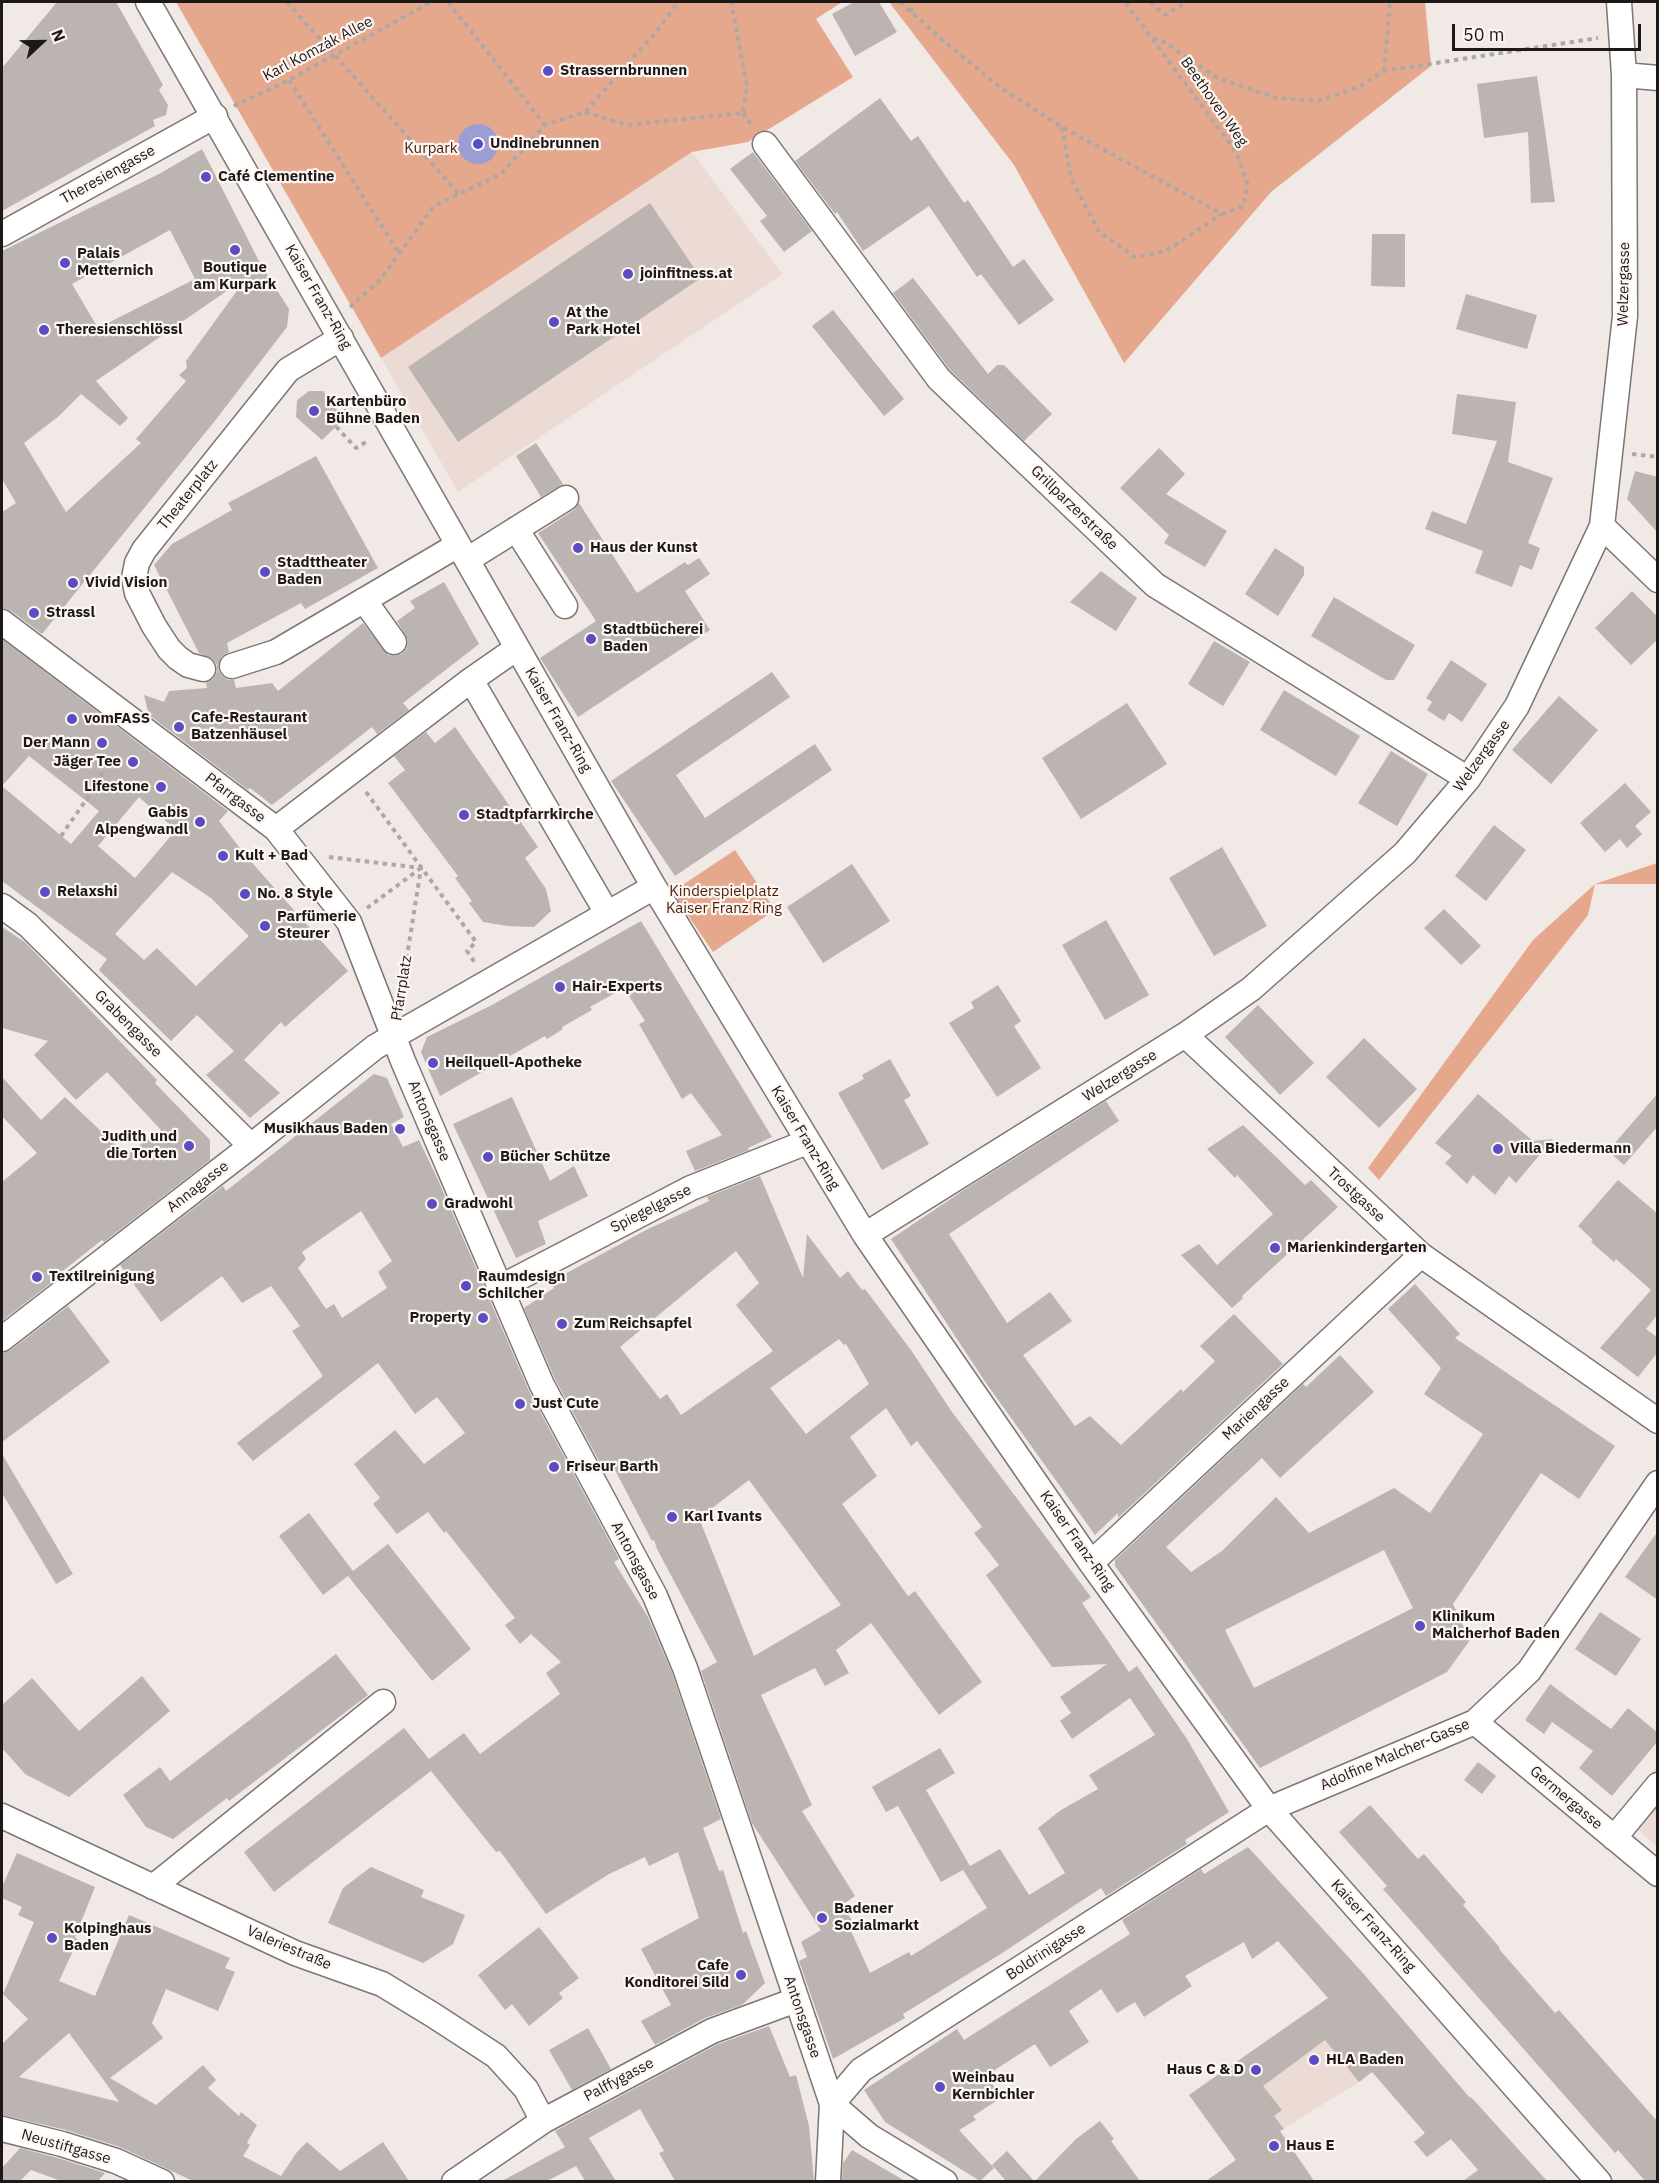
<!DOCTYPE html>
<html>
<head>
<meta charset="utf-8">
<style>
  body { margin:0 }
  #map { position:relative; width:1659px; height:2183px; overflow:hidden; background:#f1e9e5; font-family:"IBM Plex Sans",sans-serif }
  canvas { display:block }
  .frame { position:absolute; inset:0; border:3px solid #1c1918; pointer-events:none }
  .north { position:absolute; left:12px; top:12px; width:60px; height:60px; -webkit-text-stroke:4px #fef6f2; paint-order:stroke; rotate:68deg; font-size:16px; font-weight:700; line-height:24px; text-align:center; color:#1c1918 }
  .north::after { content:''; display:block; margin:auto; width:21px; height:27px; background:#1c1918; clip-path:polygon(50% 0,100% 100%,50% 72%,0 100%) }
  .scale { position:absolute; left:1452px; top:24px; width:189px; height:27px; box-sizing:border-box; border:3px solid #1c1918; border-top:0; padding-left:8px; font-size:18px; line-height:21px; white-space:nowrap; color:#1c1918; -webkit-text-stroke:4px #fef6f2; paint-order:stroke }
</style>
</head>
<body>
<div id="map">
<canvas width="1659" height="2183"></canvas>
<div class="frame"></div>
<div class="north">N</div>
<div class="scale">50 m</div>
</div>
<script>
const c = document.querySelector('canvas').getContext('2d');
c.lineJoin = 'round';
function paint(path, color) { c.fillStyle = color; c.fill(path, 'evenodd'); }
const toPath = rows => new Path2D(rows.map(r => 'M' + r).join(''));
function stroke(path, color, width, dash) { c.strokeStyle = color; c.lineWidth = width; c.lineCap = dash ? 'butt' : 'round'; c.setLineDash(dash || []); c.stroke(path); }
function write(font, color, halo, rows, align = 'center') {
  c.font = font + ' "IBM Plex Sans",sans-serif'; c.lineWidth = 4.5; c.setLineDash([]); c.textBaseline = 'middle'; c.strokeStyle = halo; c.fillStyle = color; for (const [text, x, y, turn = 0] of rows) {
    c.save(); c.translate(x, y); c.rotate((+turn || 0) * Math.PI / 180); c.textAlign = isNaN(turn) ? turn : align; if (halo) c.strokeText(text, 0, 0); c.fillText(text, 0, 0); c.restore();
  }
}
paint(toPath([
  [692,152,783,274,458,492,381,358],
  [1657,1766,1657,1846,1618,1813],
  [1328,1998,1418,2038,1359,2082,1280,2131,1314,2181,1206,2181,1236,2160,1189,2095]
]), '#ebdbd4');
paint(toPath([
  [176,2,842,2,816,19,853,77,748,142,692,152,381,358],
  [889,2,1425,2,1431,66,1271,192,1124,363,1014,165],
  [735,850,775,910,713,952,672,892],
  [1657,863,1657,884,1595,884,1588,915,1379,1180,1368,1168,1533,940,1595,884]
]), '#e5a88c');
paint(toPath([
  '458 144a20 20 0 1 1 40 0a20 20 0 1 1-40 0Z'
]), '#9d9dd6');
paint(toPath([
  [57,2,116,2,163,85,159,90,168,105,166,115,153,120,155,126,2,211,2,68],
  [854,2,879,2,897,32,855,56,832,14],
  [1537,76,1545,130,1555,202,1531,203,1528,132,1484,138,1477,84],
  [880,98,911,141,918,136,964,203,968,200,1013,267,1024,259,1054,300,1019,325,981,274,977,277,929,206,863,251,837,212,835,214,795,161],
  [202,149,261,265,289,309,287,327,214,422,42,634,11,611,2,608,2,512,16,503,2,479,2,251,159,174],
  [170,230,195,279,98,328,72,284],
  [247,277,186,361,187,368,179,375,186,381,136,439,141,443,66,512,24,443,59,416,81,394,120,426,128,418,96,381],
  [753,152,812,231,784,252,760,221,767,216,730,169],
  [650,203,701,278,458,442,408,367],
  [1372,234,1405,234,1405,287,1371,286],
  [913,278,988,374,997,365,1004,365,1052,414,1024,441,950,370,893,293],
  [1466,294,1537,315,1527,349,1456,329],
  [833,310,904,399,884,416,812,326],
  [309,391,323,391,344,419,322,440,296,417,297,400],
  [1457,394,1516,402,1508,462,1553,478,1528,543,1540,548,1532,570,1520,565,1512,587,1475,573,1483,551,1425,529,1432,511,1466,524,1497,441,1452,434],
  [536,443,563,484,541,497,516,456],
  [1159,448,1185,474,1166,494,1227,531,1205,567,1164,543,1169,535,1120,488],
  [316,456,378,568,305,609,301,603,227,643,229,652,222,656,218,664,218,670,222,676,228,680,234,680,236,688,272,683,278,691,363,623,388,655,395,656,402,654,407,648,408,640,397,621,415,608,410,601,444,582,479,644,403,703,409,710,377,734,372,727,272,805,250,788,248,790,149,715,144,695,164,702,169,691,207,688,206,683,213,679,217,672,217,665,213,659,199,653,154,565,172,544,232,510,228,503],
  [1635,471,1658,477,1658,533,1627,499],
  [579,503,637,593,685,562,688,565,699,558,710,574,685,591,710,630,578,717,540,658,596,621,538,533,574,510],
  [1275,548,1304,567,1304,575,1278,616,1245,594],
  [1101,571,1137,598,1116,631,1070,602],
  [1632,591,1658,617,1658,639,1631,665,1595,628],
  [1334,597,1415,645,1394,680,1386,680,1311,636],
  [2,639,228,811,219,821,247,857,348,971,285,1027,281,1022,244,1060,280,1093,250,1118,206,1075,234,1051,197,1015,171,1041,99,970,107,959,2,881],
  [29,756,99,811,71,844,2,786],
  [139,797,176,830,135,878,98,846],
  [172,872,211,898,249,936,196,986,157,948,144,960,115,934],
  [1214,641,1250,662,1223,706,1188,684],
  [1451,660,1487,684,1462,722,1449,713,1444,721,1427,710,1432,702,1426,698],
  [772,672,790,697,676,775,705,818,815,744,832,770,675,876,611,781],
  [1284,690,1360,736,1336,776,1260,730],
  [1559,696,1598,730,1551,784,1512,750],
  [1127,703,1167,764,1081,819,1042,758],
  [455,727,538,847,525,858,546,889,551,911,534,927,508,926,483,922,469,903,472,901,455,878,458,876,388,783,405,770,394,756,426,732,435,743],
  [1391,751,1428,774,1397,826,1358,803],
  [1625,783,1651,812,1635,826,1642,834,1627,848,1620,839,1605,852,1580,823],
  [1494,825,1526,850,1486,901,1455,876],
  [1222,847,1267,926,1214,956,1169,878],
  [852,864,890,921,823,963,787,907],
  [1444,909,1481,946,1461,965,1424,928],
  [1106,920,1149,995,1105,1020,1062,945],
  [641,921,772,1137,748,1148,749,1150,695,1171,686,1151,722,1135,691,1093,682,1099,639,1024,645,1021,624,988,590,1007,592,1010,562,1027,563,1029,547,1039,545,1036,440,1096,421,1052,427,1037,492,1005],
  [2,927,25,942,157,1080,155,1083,210,1140,210,1160,104,1242,102,1240,50,1281,51,1283,2,1321,2,1182,37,1153,2,1116,2,1077,41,1120,65,1097,126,1155,161,1130,107,1072,76,1100,34,1055,48,1041,2,1028],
  [998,985,1021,1021,1014,1026,1041,1068,997,1097,949,1023,974,1008,971,1002],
  [1258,1005,1314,1063,1280,1095,1225,1037],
  [1364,1038,1417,1089,1379,1128,1326,1077],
  [890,1059,911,1096,904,1100,929,1144,882,1170,838,1093,864,1079,862,1075],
  [374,1074,387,1078,404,1117,391,1124,403,1147,419,1140,439,1182,529,1391,619,1559,614,1562,648,1617,672,1673,721,1819,703,1828,719,1871,723,1870,743,1933,746,1931,765,1983,742,2005,705,2018,655,2045,641,2021,671,2005,641,1949,699,1918,678,1852,649,1866,645,1857,609,1874,546,1914,500,1851,496,1852,431,1771,274,1892,244,1852,404,1728,429,1759,464,1733,480,1754,560,1694,546,1673,561,1662,531,1634,520,1644,505,1625,515,1618,446,1531,444,1533,428,1512,397,1534,373,1504,380,1498,354,1464,395,1430,424,1464,465,1433,437,1397,415,1414,378,1363,253,1461,237,1443,323,1376,292,1331,300,1326,271,1286,242,1303,222,1276,161,1322,120,1265,223,1186,226,1191],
  [361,1211,392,1261,378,1272,387,1288,342,1318,334,1304,326,1309,298,1268,306,1259,302,1252],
  [1658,1093,1658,1126,1624,1165,1608,1151],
  [1478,1094,1533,1141,1553,1139,1516,1183,1509,1176,1495,1195,1473,1175,1467,1184,1445,1163,1452,1156,1435,1143],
  [512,1097,550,1181,574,1166,588,1196,538,1221,546,1244,516,1258,453,1124],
  [1106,1101,1119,1121,949,1234,1007,1323,1050,1292,1072,1321,1023,1355,1075,1426,1090,1416,1121,1445,1181,1389,1183,1392,1215,1361,1200,1346,1234,1314,1283,1364,1118,1518,1118,1513,1095,1535,986,1383,891,1239,967,1188],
  [1243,1125,1305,1185,1311,1180,1338,1207,1242,1296,1243,1298,1232,1308,1181,1255,1199,1244,1217,1265,1273,1214,1237,1175,1235,1178,1207,1149],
  [760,1176,803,1278,807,1234,840,1278,848,1271,862,1290,865,1289,911,1350,952,1412,1091,1597,1082,1603,1129,1672,1137,1666,1187,1739,1229,1812,1185,1840,1187,1844,1106,1896,1101,1888,999,1955,903,2014,905,2018,833,2059,799,1961,807,1957,801,1942,821,1930,752,1823,701,1671,717,1662,657,1549,654,1540,652,1541,614,1468,606,1474,555,1379,524,1308,554,1288,550,1282,648,1229,709,1201,707,1197],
  [736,1251,759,1283,736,1305,773,1351,681,1415,667,1394,660,1399,620,1347],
  [839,1339,844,1345,846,1344,869,1384,806,1434,770,1388],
  [886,1408,911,1446,917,1441,982,1527,974,1533,999,1565,986,1575,1052,1667,1107,1664,1060,1697,1071,1713,1060,1721,1072,1739,1130,1698,1155,1735,1089,1775,1098,1789,1061,1810,1038,1828,1065,1873,1029,1895,1000,1849,963,1870,987,1908,911,1956,909,1952,870,1973,851,1931,857,1928,842,1905,855,1896,802,1811,812,1805,761,1695,815,1668,825,1686,849,1673,836,1650,871,1623,939,1715,982,1682,915,1591,908,1596,842,1504,877,1476,850,1437],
  [749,1480,841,1605,754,1656,699,1518],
  [1618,1180,1658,1214,1658,1314,1646,1329,1658,1338,1658,1352,1638,1377,1600,1348,1651,1290,1616,1259,1614,1262,1591,1242,1593,1240,1578,1226],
  [1415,1284,1460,1334,1455,1338,1615,1446,1579,1499,1541,1473,1453,1604,1470,1640,1447,1672,1260,1768,1115,1566,1115,1560,1303,1384,1306,1387,1340,1355,1374,1392,1280,1478,1262,1458,1166,1547,1191,1572,1222,1551,1276,1497,1309,1533,1394,1488,1430,1513,1483,1434,1424,1394,1441,1368,1388,1309],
  [1384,1550,1413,1608,1254,1688,1225,1630],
  [68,1306,110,1362,2,1442,2,1353,11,1350],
  [2,1454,73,1574,56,1584,2,1493],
  [309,1513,353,1571,388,1544,471,1649,432,1681,348,1576,323,1595,279,1536],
  [1658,1531,1658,1600,1625,1577],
  [1600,1612,1641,1639,1616,1676,1575,1649],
  [336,1654,368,1695,229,1801,227,1798,173,1839,146,1827,123,1795,160,1767,170,1781],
  [142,1676,170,1711,69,1797,25,1774,2,1748,2,1705,32,1678,79,1731],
  [1550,1684,1611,1729,1628,1708,1658,1733,1658,1741,1612,1796,1579,1768,1593,1751,1552,1722,1544,1734,1525,1720],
  [940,1748,955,1773,926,1790,970,1866,941,1882,898,1806,886,1812,872,1787],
  [1478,1762,1496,1776,1482,1794,1464,1780],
  [1370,1805,1418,1859,1424,1854,1466,1902,1463,1905,1500,1948,1499,1949,1555,2013,1559,2010,1658,2122,1658,2181,1645,2181,1618,2150,1615,2153,1383,1889,1387,1886,1339,1832],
  [1248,1847,1362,1972,1470,2098,1471,2097,1547,2181,1463,2181,1478,2170,1451,2139,1427,2157,1414,2142,1425,2133,1372,2072,1359,2082,1325,2040,1263,2086,1282,2110,1274,2116,1284,2129,1280,2131,1314,2181,1206,2181,1236,2160,1189,2095,1328,1998,1278,1941,1252,1959,1244,1942,1185,1976,1192,1986,1144,2017,1135,2002,1117,2013,1101,1989,1069,2011,1089,2042,1050,2067,1035,2044,987,2075,1001,2098,973,2116,976,2120,959,2130,994,2168,980,2181,885,2122,864,2090,957,2029,964,2040,1130,1934,1122,1920,1201,1869,1204,1874],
  [17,1853,95,1887,75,1937,78,1940,59,1981,95,1996,129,1915,230,1958,225,1968,235,1972,218,2011,166,1989,152,2023,163,2038,110,2078,156,2105,203,2065,216,2080,208,2088,239,2116,241,2112,257,2125,247,2143,250,2145,243,2156,281,2176,297,2152,307,2142,340,2171,383,2142,409,2181,193,2181,120,2147,66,2130,2,2115,2,2044,28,2019,3,1994,34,1922,18,1915,22,1907,2,1898,2,1887],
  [69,2033,105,2082,119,2102,19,2077],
  [371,1867,424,1890,421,1897,465,1915,453,1944,423,1963,328,1923,343,1888],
  [539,1927,579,1978,559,1993,563,1998,529,2026,512,2004,505,2010,478,1975],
  [769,2026,790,2077,796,2075,809,2126,814,2181,675,2181,659,2153,664,2151,640,2109,589,2138,616,2181,585,2181,576,2166,547,2181,502,2181,565,2147,555,2131,718,2044],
  [588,2028,611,2069,572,2090,549,2050],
  [1100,2121,1114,2139,1111,2141,1140,2181,1035,2181,1076,2139],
  [20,2148,58,2158,105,2173,98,2181,61,2181,31,2170,20,2181,2,2181,2,2168],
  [852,2150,905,2181,842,2181,843,2163],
  [1007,2151,1034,2181,1006,2181,992,2165]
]), '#bbb4b0');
const minor = toPath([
  [148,2,654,887,865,1235,1091,1563,1269,1809,1599,2182],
  [1624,75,1658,78],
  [765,144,939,379,1155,585,1468,779],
  [2,234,215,116],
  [1602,526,1658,580],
  [516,529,565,606],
  [467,560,566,498],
  [364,600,394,642],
  [2,622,276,829,349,922,403,1061,542,1385,655,1596,685,1668,832,2104,828,2182],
  [517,648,471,680,607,913],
  [232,666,276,652,458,545],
  [203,669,188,665,178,658,169,649,154,626,137,593,134,578,137,563,144,550,288,370,341,338],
  [276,829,471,680],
  [2,906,28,925,251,1146],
  [1185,1035,1421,1255,1658,1421],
  [865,1235,1185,1035,1251,989,1405,853,1468,779,1517,706,1602,526,1625,316,1624,75,1619,2],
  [501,1287,691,1188,807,1142],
  [2,1339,251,1146,375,1047,654,887],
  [1091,1563,1421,1255],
  [1475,1722,1658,1874],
  [2,1816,295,1953,382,1984,433,2015,496,2056,526,2089,543,2121],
  [1614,1838,1658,1785],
  [153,1887,383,1702],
  [832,2104,861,2070,1269,1809,1475,1722,1529,1671,1658,1483],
  [832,2104,869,2136,945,2182],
  [2,2129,62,2144,116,2161,162,2182],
  [454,2182,543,2121,712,2031,796,2000]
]);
stroke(minor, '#7d7673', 27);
stroke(toPath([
  [287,2,459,194],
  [448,2,545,125],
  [900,2,947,44,1001,88,1062,127,1222,214,1244,206,1247,182,1236,152,1125,2],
  [1150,2,1165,15,1187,2],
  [911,12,914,2],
  [1153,38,1163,41,1217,78,1277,98,1318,101,1359,87,1384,71,1598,38],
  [1384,71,1390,2],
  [289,80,399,253],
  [234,106,289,80,431,2],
  [585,112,627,125,743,113,747,85,731,2],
  [743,113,752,126],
  [1062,127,1071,178,1099,232,1135,257,1166,251,1222,214],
  [350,307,380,280,434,206,501,174,545,125,585,112,656,32,678,2],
  [343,413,350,407],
  [330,420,356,448,369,440],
  [1632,454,1658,457],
  [366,792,476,942,467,951,475,963],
  [61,836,100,780,103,768],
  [329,857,421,868,402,988],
  [367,908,421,868]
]), '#aea8a5', 4, [4.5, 4.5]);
stroke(minor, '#fff', 24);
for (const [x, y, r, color] of [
  [548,71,6,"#5c4cc4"],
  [478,144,6,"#5c4cc4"],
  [206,177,6,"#5c4cc4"],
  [235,250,6,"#5c4cc4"],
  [65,263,6,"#5c4cc4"],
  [628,274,6,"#5c4cc4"],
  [554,322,6,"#5c4cc4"],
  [44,330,6,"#5c4cc4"],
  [314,411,6,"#5c4cc4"],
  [578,548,6,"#5c4cc4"],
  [265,572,6,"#5c4cc4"],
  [73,583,6,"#5c4cc4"],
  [34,613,6,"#5c4cc4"],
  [591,639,6,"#5c4cc4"],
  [72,719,6,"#5c4cc4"],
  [179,727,6,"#5c4cc4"],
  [102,743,6,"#5c4cc4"],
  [133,762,6,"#5c4cc4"],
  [161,787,6,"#5c4cc4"],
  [464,815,6,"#5c4cc4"],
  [200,822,6,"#5c4cc4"],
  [223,856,6,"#5c4cc4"],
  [45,892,6,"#5c4cc4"],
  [245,894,6,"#5c4cc4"],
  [265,926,6,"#5c4cc4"],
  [560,987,6,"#5c4cc4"],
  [433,1063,6,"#5c4cc4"],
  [400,1129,6,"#5c4cc4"],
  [189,1146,6,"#5c4cc4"],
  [1498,1149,6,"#5c4cc4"],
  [488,1157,6,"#5c4cc4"],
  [432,1204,6,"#5c4cc4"],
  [1275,1248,6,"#5c4cc4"],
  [37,1277,6,"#5c4cc4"],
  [466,1286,6,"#5c4cc4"],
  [483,1318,6,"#5c4cc4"],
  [562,1324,6,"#5c4cc4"],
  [520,1404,6,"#5c4cc4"],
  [554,1467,6,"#5c4cc4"],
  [672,1517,6,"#5c4cc4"],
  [1420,1626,6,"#5c4cc4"],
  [822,1918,6,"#5c4cc4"],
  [52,1938,6,"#5c4cc4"],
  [741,1975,6,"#5c4cc4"],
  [1314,2060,6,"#5c4cc4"],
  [1256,2070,6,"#5c4cc4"],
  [940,2087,6,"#5c4cc4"],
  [1274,2146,6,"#5c4cc4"]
]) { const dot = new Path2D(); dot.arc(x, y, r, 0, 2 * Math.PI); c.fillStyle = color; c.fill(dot); stroke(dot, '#fef6f2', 2); }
write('15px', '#1c1918', '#fef6f2', [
  ["Karl Komzák Allee",318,49,-28],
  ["Beethoven Weg",1214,102,55],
  ["Theresiengasse",108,175,-29],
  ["Welzergasse",1624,284,-89],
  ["Kaiser Franz-Ring",318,297,60],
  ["Theaterplatz",188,495,-51],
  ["Grillparzerstraße",1074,508,44],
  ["Kaiser Franz-Ring",558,720,60],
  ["Welzergasse",1482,756,-54],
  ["Pfarrgasse",235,798,37],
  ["Pfarrplatz",402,988,-81],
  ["Grabengasse",128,1024,45],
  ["Welzergasse",1120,1076,-32],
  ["Antonsgasse",429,1121,67],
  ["Kaiser Franz-Ring",805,1138,59],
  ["Annagasse",198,1187,-38],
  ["Trostgasse",1356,1195,43],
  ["Spiegelgasse",651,1209,-27],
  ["Mariengasse",1256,1409,-43],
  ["Kaiser Franz-Ring",1077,1541,55],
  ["Antonsgasse",635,1561,62],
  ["Adolfine Malcher-Gasse",1395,1755,-23],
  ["Germergasse",1566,1798,40],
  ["Kaiser Franz-Ring",1373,1926,48],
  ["Valeriestraße",289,1948,23],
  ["Boldrinigasse",1046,1952,-33],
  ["Antonsgasse",802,2017,71],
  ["Palffygasse",619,2080,-28],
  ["Neustiftgasse",66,2147,16]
]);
write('bold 15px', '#1c1918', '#fef6f2', [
  ["Strassernbrunnen",560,71],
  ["Undinebrunnen",490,144],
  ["Café Clementine",218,177],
  ["Palais",77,254],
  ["Metternich",77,271],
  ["Boutique",235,268,"center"],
  ["am Kurpark",235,285,"center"],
  ["joinfitness.at",640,274],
  ["At the",566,313],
  ["Park Hotel",566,330],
  ["Theresienschlössl",56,330],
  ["Kartenbüro",326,402],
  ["Bühne Baden",326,419],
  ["Haus der Kunst",590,548],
  ["Stadttheater",277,563],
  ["Baden",277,580],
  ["Vivid Vision",85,583],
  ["Strassl",46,613],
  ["Stadtbücherei",603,630],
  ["Baden",603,647],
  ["Cafe-Restaurant",191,718],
  ["Batzenhäusel",191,735],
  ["vomFASS",84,719],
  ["Der Mann",90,743,"right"],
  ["Jäger Tee",121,762,"right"],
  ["Lifestone",149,787,"right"],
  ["Gabis",188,813,"right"],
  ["Alpengwandl",188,830,"right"],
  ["Stadtpfarrkirche",476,815],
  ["Kult + Bad",235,856],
  ["Relaxshi",57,892],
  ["No. 8 Style",257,894],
  ["Parfümerie",277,917],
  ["Steurer",277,934],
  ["Hair-Experts",572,987],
  ["Heilquell-Apotheke",445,1063],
  ["Musikhaus Baden",388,1129,"right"],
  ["Judith und",177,1137,"right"],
  ["die Torten",177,1154,"right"],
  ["Villa Biedermann",1510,1149],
  ["Bücher Schütze",500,1157],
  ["Gradwohl",444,1204],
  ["Marienkindergarten",1287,1248],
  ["Textilreinigung",49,1277],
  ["Raumdesign",478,1277],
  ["Schilcher",478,1294],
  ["Property",471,1318,"right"],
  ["Zum Reichsapfel",574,1324],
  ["Just Cute",532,1404],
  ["Friseur Barth",566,1467],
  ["Karl Ivants",684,1517],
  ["Klinikum",1432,1617],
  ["Malcherhof Baden",1432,1634],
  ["Badener",834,1909],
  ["Sozialmarkt",834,1926],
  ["Kolpinghaus",64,1929],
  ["Baden",64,1946],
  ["Cafe",729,1966,"right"],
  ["Konditorei Sild",729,1983,"right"],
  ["HLA Baden",1326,2060],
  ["Haus C & D",1244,2070,"right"],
  ["Weinbau",952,2078],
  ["Kernbichler",952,2095],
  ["Haus E",1286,2146]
], 'left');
write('15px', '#461f0b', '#fef6f2', [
  ["Kurpark",431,149],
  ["Kinderspielplatz",724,892],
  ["Kaiser Franz Ring",724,909]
]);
</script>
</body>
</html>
